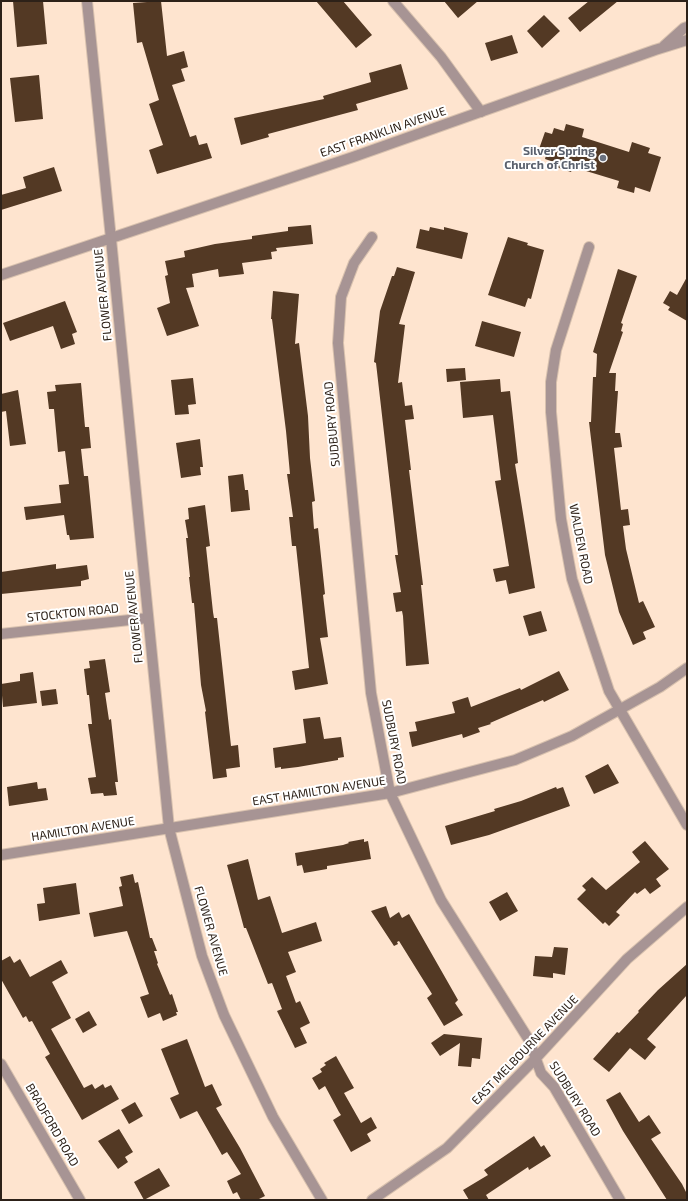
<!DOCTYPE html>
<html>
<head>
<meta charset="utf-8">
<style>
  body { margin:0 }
  #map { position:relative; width:688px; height:1201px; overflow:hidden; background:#fee4cf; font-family:"Exo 2",sans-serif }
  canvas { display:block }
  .frame { position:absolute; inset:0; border:2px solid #2d2118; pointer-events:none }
</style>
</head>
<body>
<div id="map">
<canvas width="688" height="1201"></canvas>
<div class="frame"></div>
</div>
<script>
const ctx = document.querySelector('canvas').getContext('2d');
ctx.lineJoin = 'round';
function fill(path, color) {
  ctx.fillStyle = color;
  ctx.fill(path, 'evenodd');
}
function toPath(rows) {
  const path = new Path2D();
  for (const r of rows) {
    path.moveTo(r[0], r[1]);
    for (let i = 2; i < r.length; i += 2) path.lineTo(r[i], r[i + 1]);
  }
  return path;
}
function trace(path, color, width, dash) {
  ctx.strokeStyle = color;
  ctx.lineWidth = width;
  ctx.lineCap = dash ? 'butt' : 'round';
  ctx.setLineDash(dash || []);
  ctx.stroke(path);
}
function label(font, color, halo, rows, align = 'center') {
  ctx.font = font + ' "Exo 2",sans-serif';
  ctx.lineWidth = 4;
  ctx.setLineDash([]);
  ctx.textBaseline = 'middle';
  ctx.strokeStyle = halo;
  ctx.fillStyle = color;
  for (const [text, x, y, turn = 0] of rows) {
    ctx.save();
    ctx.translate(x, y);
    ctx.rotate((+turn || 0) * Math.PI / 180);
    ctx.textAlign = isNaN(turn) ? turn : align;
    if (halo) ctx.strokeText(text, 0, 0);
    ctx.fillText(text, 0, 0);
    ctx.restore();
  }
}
fill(toPath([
  [13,1,43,1,47,44,17,47],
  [161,1,167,56,184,51,188,67,181,69,185,81,172,85,190,137,196,135,199,145,207,143,212,158,157,174,149,150,163,145,149,104,159,100,142,42,137,43,133,3],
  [316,1,343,1,372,35,356,48],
  [444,1,478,1,458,18],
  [589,1,618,1,580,32,568,18],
  [544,15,560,31,542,48,527,31],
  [512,35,518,53,491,61,485,43],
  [401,64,408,89,356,104,358,110,268,134,269,137,241,145,234,118,324,99,323,96,371,82,369,73],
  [39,75,43,119,15,122,10,78],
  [566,124,584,129,582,137,629,152,632,142,650,148,648,153,661,157,650,192,635,187,634,193,617,188,619,181,573,167,571,172,553,166,554,162,545,159,547,152,539,149,545,132,552,134,554,128,564,131],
  [54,167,62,191,1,210,1,195,26,188,23,177],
  [311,225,313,244,276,248,277,251,271,252,272,259,242,263,244,274,219,277,218,269,192,274,194,287,186,288,199,326,167,336,157,308,170,303,165,276,168,275,165,261,185,257,184,251,215,244,252,239,252,236,288,231,288,227],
  [430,227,444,230,444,227,468,233,462,259,416,248,420,229,429,231],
  [508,237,528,243,527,245,544,250,531,299,528,298,525,307,488,295],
  [397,267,415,272,399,324,405,325,398,383,402,382,405,406,412,405,414,419,405,420,411,470,409,470,423,585,421,585,429,664,406,666,403,616,402,611,396,612,393,593,401,592,395,555,398,555,376,363,374,362,380,311,392,276,394,276],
  [618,269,637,276,621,323,623,324,621,331,623,332,609,373,616,373,615,391,618,391,615,433,620,433,622,447,614,448,621,510,628,509,630,525,623,526,626,549,639,603,643,601,655,627,643,632,646,639,633,645,619,612,605,555,589,422,591,422,593,377,596,377,597,354,593,352],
  [687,277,687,321,668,310,670,307,663,303,670,291,677,295],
  [273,291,299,294,295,344,299,343,308,416,310,458,315,501,312,502,314,529,318,528,325,594,323,595,328,637,320,638,328,684,295,690,292,671,309,668,296,546,292,546,289,517,293,517,287,474,290,474,286,431,272,319,271,319],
  [65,301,77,332,72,334,75,344,61,349,53,326,10,341,3,323],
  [482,321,521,332,514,357,475,346],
  [465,368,466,380,447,382,446,369],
  [193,378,196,404,188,405,189,414,175,415,171,380],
  [500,379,501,392,510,391,518,463,515,464,535,588,509,594,506,580,496,582,493,569,509,566,495,481,501,480,493,415,463,418,460,382],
  [81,383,85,427,89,427,91,448,81,449,84,476,88,476,94,538,70,540,69,535,67,535,64,515,26,520,24,507,61,503,59,485,69,484,65,451,58,452,54,409,49,409,47,392,56,391,55,385],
  [18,390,26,444,10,446,6,411,1,412,1,394],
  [200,439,203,467,200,467,201,475,181,478,176,443],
  [243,474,245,490,248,490,250,510,231,512,228,476],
  [205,505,210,546,206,547,213,612,214,618,217,618,231,746,238,745,240,767,226,769,227,777,213,779,205,712,206,711,201,685,194,603,192,603,189,577,190,577,186,538,188,538,185,520,189,519,188,508],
  [56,564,56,569,87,565,89,579,81,581,81,586,1,594,1,572],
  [541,611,547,631,529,636,523,616],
  [105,659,110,692,105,693,109,720,111,719,118,782,115,782,117,795,104,796,103,793,91,794,88,778,96,777,88,724,92,724,89,695,87,695,84,669,90,668,89,661],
  [559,671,569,690,544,702,543,700,490,723,491,724,478,728,480,732,463,738,462,734,412,747,409,732,417,731,415,722,455,713,452,702,468,697,471,707,520,688,521,690],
  [33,672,37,703,3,707,1,684,20,681,20,674],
  [56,689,58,704,42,706,40,691],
  [320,717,324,739,341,737,344,757,338,758,338,760,298,767,281,769,281,767,275,768,273,748,306,743,303,719],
  [608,764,619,783,594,794,585,776],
  [37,782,38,789,46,788,48,800,9,806,7,787],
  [556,787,557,789,563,787,570,806,489,835,451,845,445,826,495,811,494,809,521,801],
  [364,839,364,842,368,841,371,859,327,866,327,869,304,873,302,865,297,866,295,853,343,845,349,843,348,842],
  [645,841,669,869,656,879,661,886,650,894,645,888,637,894,635,892,616,912,620,915,609,926,605,922,603,924,577,899,586,890,582,886,592,877,606,890,640,862,632,852],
  [248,859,258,900,270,896,282,933,316,922,322,941,288,952,296,972,286,976,296,1003,300,1001,310,1023,300,1028,307,1043,295,1048,277,1011,282,1009,272,983,268,984,248,933,246,928,244,928,227,865],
  [133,874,135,883,138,882,150,938,152,938,157,951,154,951,158,963,157,964,170,995,172,994,178,1012,176,1012,177,1015,163,1021,160,1013,148,1018,140,997,149,994,127,931,94,937,89,913,123,906,119,887,122,886,120,877],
  [76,883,80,914,39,921,37,904,45,903,43,888],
  [507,892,518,911,500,921,489,902],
  [386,906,390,918,399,912,402,918,409,914,458,1000,455,1003,463,1015,444,1026,427,998,432,994,399,941,397,942,398,944,394,946,371,911],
  [554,947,568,948,565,975,553,973,553,978,533,976,535,956,552,957],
  [10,956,14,963,20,959,30,977,61,960,68,973,52,982,71,1018,51,1029,84,1088,92,1084,95,1089,103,1084,105,1088,111,1085,119,1099,82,1120,45,1057,50,1054,32,1021,29,1022,26,1016,23,1018,1,979,1,961],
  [687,964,687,995,647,1039,656,1047,645,1060,630,1048,609,1072,593,1059,617,1032,619,1033,639,1012,638,1011,658,990],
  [89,1011,97,1025,83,1033,75,1019],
  [444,1034,482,1038,480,1059,472,1058,471,1067,458,1066,460,1043,440,1056,431,1043],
  [187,1039,205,1087,212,1084,222,1105,216,1108,240,1148,265,1196,257,1200,241,1200,237,1192,233,1194,227,1181,241,1174,227,1152,222,1155,197,1111,180,1119,170,1098,179,1094,161,1049],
  [336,1056,354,1088,344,1093,361,1123,371,1117,377,1128,367,1134,371,1141,351,1152,333,1120,341,1115,339,1112,325,1086,319,1090,312,1078,322,1072,320,1069,326,1065,324,1063],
  [620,1092,639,1122,649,1115,661,1133,651,1139,682,1184,687,1194,687,1200,667,1200,623,1131,606,1100],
  [135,1102,143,1116,129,1124,121,1110],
  [119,1129,133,1152,125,1157,128,1162,118,1169,98,1141],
  [534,1136,541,1147,544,1145,551,1156,529,1170,528,1167,486,1195,489,1200,469,1200,463,1190,488,1175,484,1170],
  [159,1168,170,1186,144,1200,134,1182]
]), '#533924');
const minor = toPath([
  [87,1,111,239],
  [393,1,441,57,481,112],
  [372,237,354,263,341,297,338,343,371,693,390,793,441,900,529,1040,541,1073,554,1087,620,1200],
  [589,247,556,350,551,382,551,412,561,519,572,579,609,691,687,825],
  [1,634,148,618],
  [1,855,390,793,515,760,572,736,660,687,687,668],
  [1,1064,80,1200],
  [372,1200,447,1148,536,1058,627,959,687,907]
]);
const tertiary = toPath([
  [664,46,684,28,687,27],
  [111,239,169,828,202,956,224,1015,273,1117,322,1200],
  [1,275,353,157,655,50,687,40]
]);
trace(minor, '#d8c1ae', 12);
trace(tertiary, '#d8c1ae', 12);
trace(minor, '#a79494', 10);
trace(tertiary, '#a79494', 10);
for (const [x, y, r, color] of [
  [603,158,4,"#6b7280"]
]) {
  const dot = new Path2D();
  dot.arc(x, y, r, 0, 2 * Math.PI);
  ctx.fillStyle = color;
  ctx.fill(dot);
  trace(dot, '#fff', 1.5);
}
label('12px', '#2d2118', '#fff', [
  ["EAST FRANKLIN AVENUE",383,132,-19],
  ["FLOWER AVENUE",103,295,-96],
  ["SUDBURY ROAD",332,424,-95],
  ["WALDEN ROAD",581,544,79],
  ["STOCKTON ROAD",73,613,-6],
  ["FLOWER AVENUE",134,617,-96],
  ["SUDBURY ROAD",394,742,79],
  ["EAST HAMILTON AVENUE",319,791,-9],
  ["HAMILTON AVENUE",83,829,-9],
  ["FLOWER AVENUE",211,931,74],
  ["EAST MELBOURNE AVENUE",525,1050,-46],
  ["SUDBURY ROAD",575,1099,58],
  ["BRADFORD ROAD",52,1125,60]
]);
label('bold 12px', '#5b616d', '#fff', [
  ["Silver Spring",595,151],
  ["Church of Christ",595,165]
], 'right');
</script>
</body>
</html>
